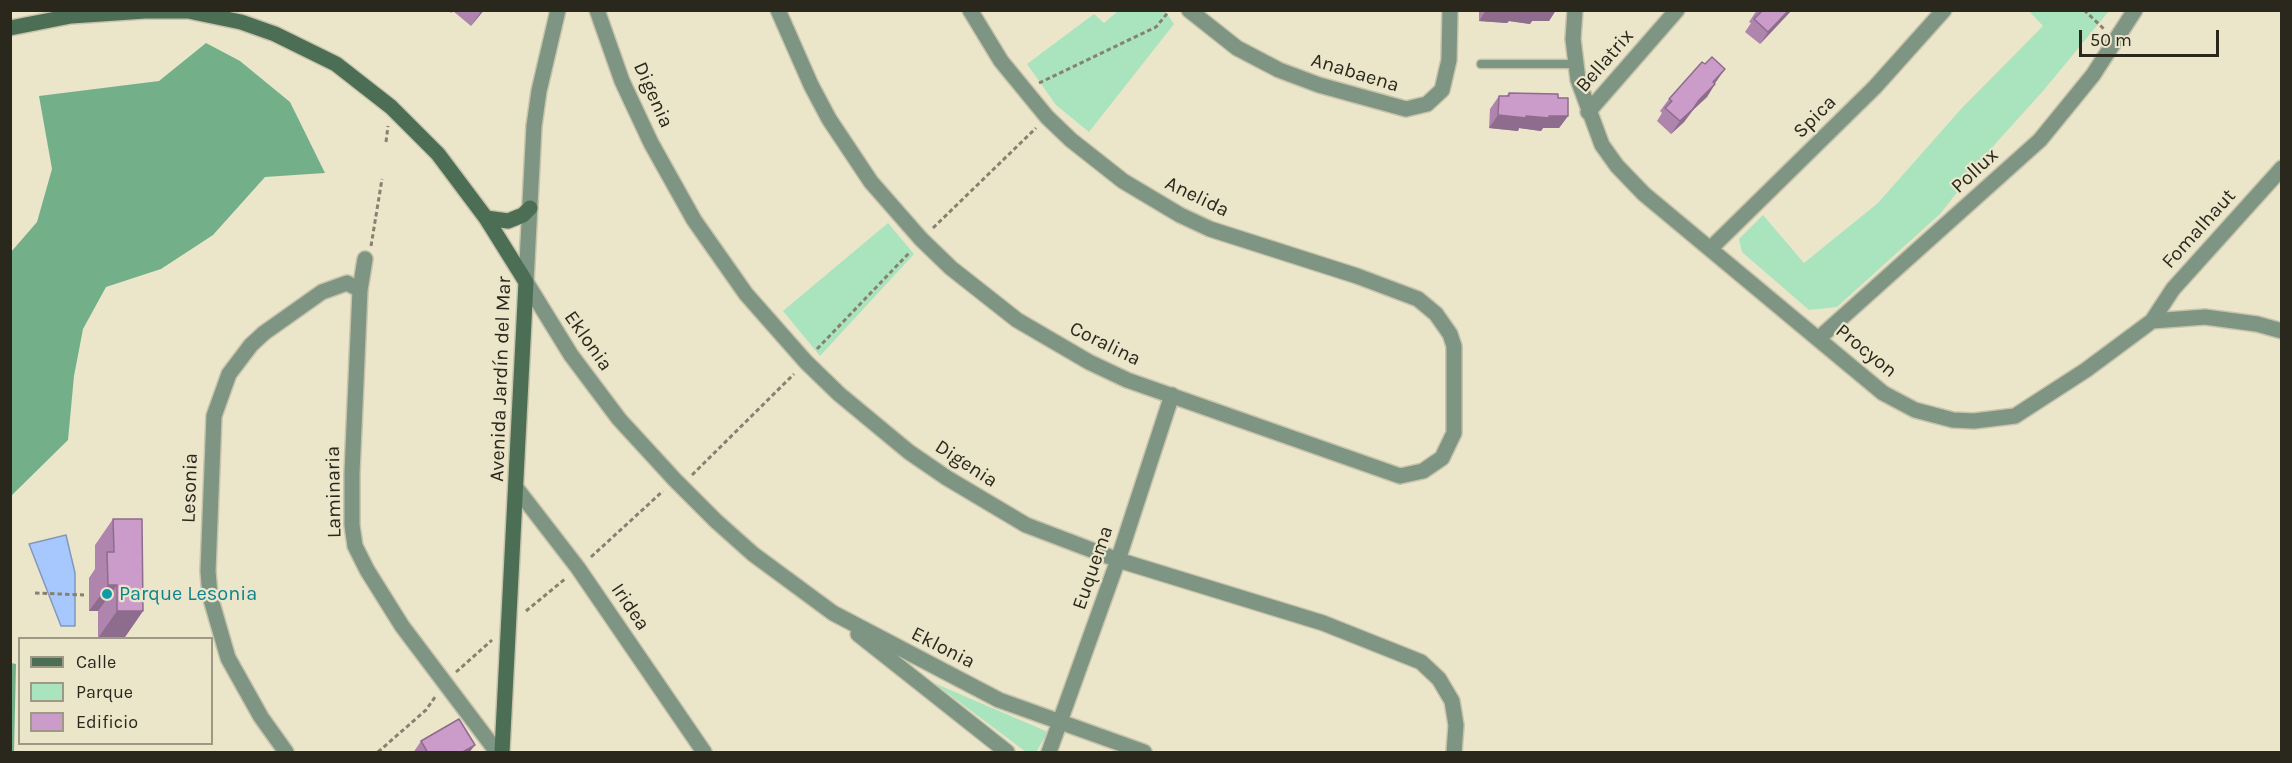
<!DOCTYPE html>
<html>
<head>
<meta charset="utf-8">
<style>
  body { margin:0 }
  #map { position:relative; width:2292px; height:763px; overflow:hidden; background:#ebe5ca; font-family:Karla,sans-serif }
  canvas { display:block }
  .frame { position:absolute; inset:0; border:12px solid #2a281d; pointer-events:none }
  .legend { position:absolute; left:18px; top:637px; width:195px; height:108px; box-sizing:border-box; background:#ebe5ca; border:2px solid #9e9985; margin:0; padding:8px 10px; list-style:none; font-size:18px; color:#2a281d }
  .legend li { display:flex; align-items:center; gap:12px; height:30px }
  .legend b { width:30px; border:2px solid #9e9985 }
  .scale { position:absolute; left:2079px; top:30px; width:140px; height:27px; box-sizing:border-box; border:3px solid #2a281d; border-top:0; padding-left:8px; font-size:18px; line-height:21px; white-space:nowrap; color:#2a281d; -webkit-text-stroke:4px #ebe5ca; paint-order:stroke }
</style>
</head>
<body>
<div id="map">
<canvas width="2292" height="763"></canvas>
<div class="frame"></div>
<ul class="legend">
<li><b style="height:8px;background:#4b6e54"></b>Calle</li>
<li><b style="height:16px;background:#a9e4be"></b>Parque</li>
<li><b style="height:16px;background:#cb9bc9"></b>Edificio</li>
</ul>
<div class="scale">50 m</div>
</div>
<script>
const ctx = document.querySelector('canvas').getContext('2d');
ctx.lineJoin = 'round';
function fill(path, color) {
  ctx.fillStyle = color;
  ctx.fill(path, 'evenodd');
}
function toPath(rows) {
  const path = new Path2D();
  for (const r of rows) {
    path.moveTo(r[0], r[1]);
    for (let i = 2; i < r.length; i += 2) path.lineTo(r[i], r[i + 1]);
  }
  return path;
}
function trace(path, color, width, dash) {
  ctx.strokeStyle = color;
  ctx.lineWidth = width;
  ctx.lineCap = dash ? 'butt' : 'round';
  ctx.setLineDash(dash || []);
  ctx.stroke(path);
}
function label(font, color, halo, rows, align = 'center') {
  ctx.font = font + ' Karla,sans-serif';
  ctx.lineWidth = 4.5;
  ctx.setLineDash([]);
  ctx.textBaseline = 'middle';
  ctx.strokeStyle = halo;
  ctx.fillStyle = color;
  for (const [text, x, y, turn = 0] of rows) {
    ctx.save();
    ctx.translate(x, y);
    ctx.rotate((+turn || 0) * Math.PI / 180);
    ctx.textAlign = isNaN(turn) ? turn : align;
    if (halo) ctx.strokeText(text, 0, 0);
    ctx.fillText(text, 0, 0);
    ctx.restore();
  }
}
fill(toPath([
  [1118,11,1165,11,1174,24,1089,132,1056,105,1027,64,1094,14,1104,23],
  [2029,11,2109,11,2043,91,1996,143,1940,214,1837,307,1809,310,1742,252,1739,239,1763,215,1804,263,1878,203,1961,109,2043,26],
  [888,223,914,254,820,356,783,311],
  [934,683,1048,732,1036,752,1026,752]
]), '#a9e4be');
fill(toPath([
  [206,43,240,61,290,102,325,173,265,177,213,235,161,269,106,287,83,329,74,376,68,440,11,496,11,252,37,222,52,169,39,96,159,81],
  [11,663,16,664,14,752,10,752]
]), '#73b08a');
const water = toPath([
  [66,535,75,573,75,626,61,626,29,544,66,535]
]);
fill(water, '#a7c8ff');
trace(water, '#8298bb', 1.5);
const lane = toPath([
  [1481,64,1575,64]
]);
const street = toPath([
  [558,10,539,91,534,126,526,282,571,355,619,419,675,480,716,521,753,554,833,613,999,700,1144,752],
  [597,10,622,81,651,143,694,220,746,294,806,362,839,394,909,452,947,478,1026,525,1118,560,1323,623,1421,662,1439,679,1452,701,1456,725,1454,752],
  [778,10,811,85,829,119,871,182,921,239,951,268,1017,320,1089,362,1127,380,1400,476,1423,471,1442,458,1454,433,1454,346,1450,334,1436,314,1418,299,1357,276,1210,229,1180,215,1123,181,1071,140,1047,117,1001,61,970,10],
  [1189,10,1237,48,1279,70,1319,85,1406,109,1427,104,1442,90,1449,60,1450,10],
  [1575,10,1573,39,1578,80,1602,145,1617,166,1644,194,1818,339,1883,393,1915,410,1953,420,1974,421,2015,416,2086,370,2152,321,2205,317,2257,324,2282,331],
  [1588,112,1677,10],
  [1710,249,1875,87,1944,10],
  [365,259,360,290,352,473,352,525,355,546,367,570,402,626,497,752],
  [2152,321,2173,289,2282,168],
  [1818,339,2040,140,2093,75,2135,10],
  [517,489,578,568,704,752],
  [858,634,1007,752],
  [286,752,261,717,228,658,210,596,208,571,214,416,229,374,251,345,264,333,322,292,347,283,360,290],
  [1049,752,1118,560,1172,395]
]);
const secondary = toPath([
  [10,28,71,16,145,11,188,11,241,22,275,34,336,64,391,107,438,154,486,218,526,282,502,752],
  [486,218,508,221,523,215,530,208]
]);
trace(lane, '#c8c3ab', 11);
trace(street, '#c8c3ab', 18);
trace(secondary, '#c8c3ab', 18);
trace(toPath([
  [2084,10,2104,29],
  [1039,83,1156,27,1170,10],
  [386,142,388,126],
  [933,228,1036,128],
  [371,246,382,179],
  [817,349,910,252],
  [692,475,794,374],
  [591,557,663,491],
  [35,593,84,595],
  [526,611,565,579],
  [456,672,492,640],
  [378,752,426,710,435,697]
]), '#86826f', 3, [4.5, 3]);
trace(lane, '#7d9582', 8);
trace(street, '#7d9582', 15);
trace(secondary, '#4b6e54', 15);
fill(toPath([
  [448,10,484,10,471,26,453,11,451,13],
  [1479,10,1556,10,1549,21,1532,21,1530,24,1509,21,1507,23,1479,21],
  [1757,10,1792,10,1760,44,1745,32,1751,23,1749,22],
  [1715,84,1707,97,1693,110,1684,122,1671,134,1657,121,1662,113,1660,111,1669,99],
  [1509,93,1558,98,1568,116,1559,128,1543,128,1541,131,1519,128,1518,131,1489,128,1490,109,1499,96,1506,96],
  [113,519,143,611,125,637,98,638,98,611,89,611,89,578,95,569,95,545],
  [421,741,469,753,413,753]
]), '#af85ad');
fill(toPath([
  [482,10,484,10,471,26],
  [1486,10,1556,10,1549,21,1532,21,1530,24,1509,21,1507,23,1479,21],
  [1789,10,1792,10,1760,44,1768,32],
  [1725,69,1716,82,1705,94,1715,84,1707,97,1693,110,1684,122,1671,134,1680,121],
  [1498,115,1549,116,1568,116,1559,128,1543,128,1541,131,1519,128,1518,131,1489,128],
  [108,585,117,585,98,611,89,611],
  [117,611,143,611,125,637,98,638],
  [475,745,469,753,461,753]
]), '#8e6c8d');
const building = toPath([
  [1759,10,1789,10,1768,32,1754,19,1761,12,1759,10],
  [1712,57,1725,69,1713,82,1715,84,1699,100,1693,109,1680,121,1665,108,1672,101,1669,99,1702,62,1705,64,1712,57],
  [1509,93,1558,94,1558,98,1568,98,1568,116,1549,116,1549,118,1526,116,1526,118,1498,115,1499,96,1509,96,1509,93],
  [113,519,142,519,143,611,117,611,117,585,108,585,107,552,114,552,113,519],
  [459,719,475,745,461,753,428,753,421,741,459,719]
]);
fill(building, '#cb9bc9');
trace(building, '#8e6c8d', 1.5);
for (const [x, y, r, color] of [
  [107,594,6,"#0f9aa8"]
]) {
  const dot = new Path2D();
  dot.arc(x, y, r, 0, 2 * Math.PI);
  ctx.fillStyle = color;
  ctx.fill(dot);
  trace(dot, '#ebe5ca', 2);
}
label('20px', '#2a281d', '#ebe5ca', [
  ["Bellatrix",1605,61,-49],
  ["Anabaena",1355,73,17],
  ["Digenia",653,95,66],
  ["Spica",1815,117,-45],
  ["Pollux",1975,171,-43],
  ["Anelida",1197,197,26],
  ["Fomalhaut",2199,229,-48],
  ["Eklonia",588,341,55],
  ["Coralina",1105,344,26],
  ["Procyon",1866,351,39],
  ["Avenida Jardín del Mar",501,379,-88],
  ["Digenia",966,464,33],
  ["Lesonia",190,488,-88],
  ["Laminaria",334,492,-91],
  ["Euquema",1093,568,-71],
  ["Iridea",630,607,56],
  ["Eklonia",943,648,27]
]);
label('20px', '#0d838f', '#ebe5ca', [
  ["Parque Lesonia",119,594]
], 'left');
</script>
</body>
</html>
